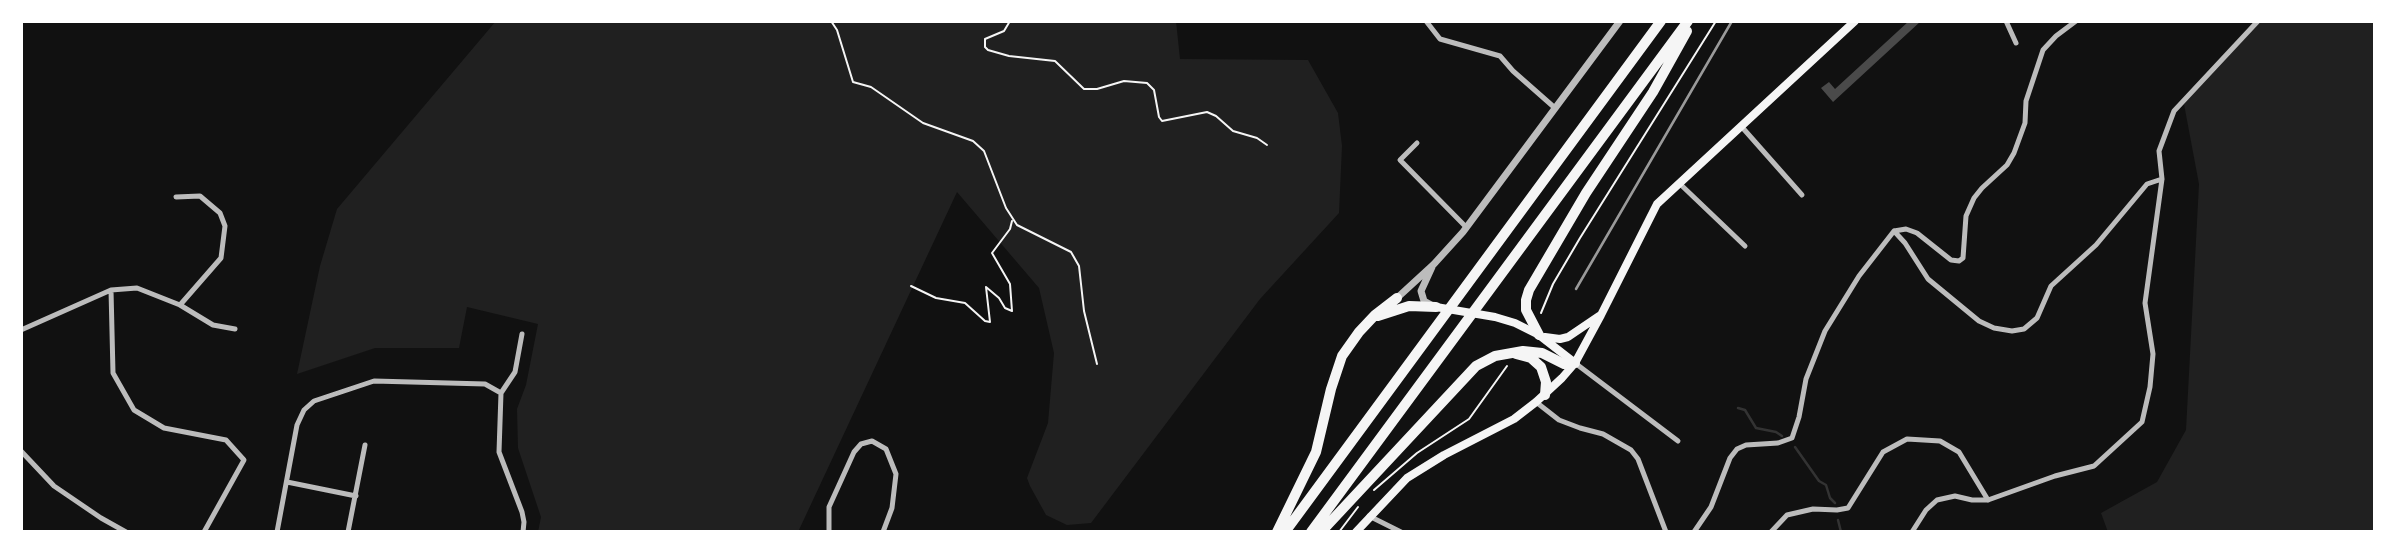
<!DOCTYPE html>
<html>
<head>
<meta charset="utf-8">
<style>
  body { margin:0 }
  #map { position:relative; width:2396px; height:553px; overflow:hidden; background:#111; font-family:"Roboto Condensed",sans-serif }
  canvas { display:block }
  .frame { position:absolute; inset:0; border:23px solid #fff; pointer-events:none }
</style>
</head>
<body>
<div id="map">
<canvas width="2396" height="553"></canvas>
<div class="frame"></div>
</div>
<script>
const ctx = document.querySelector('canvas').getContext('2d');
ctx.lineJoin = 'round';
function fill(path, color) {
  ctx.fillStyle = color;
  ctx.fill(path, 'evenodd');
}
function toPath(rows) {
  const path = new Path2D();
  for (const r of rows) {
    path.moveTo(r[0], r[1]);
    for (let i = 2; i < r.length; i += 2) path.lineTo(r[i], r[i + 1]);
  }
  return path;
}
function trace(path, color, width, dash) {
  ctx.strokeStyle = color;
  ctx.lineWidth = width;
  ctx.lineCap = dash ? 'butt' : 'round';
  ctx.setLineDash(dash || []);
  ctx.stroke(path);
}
fill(toPath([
  [496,21,1176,21,1180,59,1308,60,1338,113,1342,146,1339,213,1260,299,1091,523,1067,525,1046,515,1030,486,1027,478,1048,423,1054,353,1039,288,957,192,798,532,538,532,541,517,518,448,517,409,526,385,538,324,467,307,459,348,375,348,297,374,320,266,337,209],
  [2261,21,2375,21,2375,532,2108,532,2101,513,2157,482,2186,430,2199,184,2184,104]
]), '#202020');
trace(toPath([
  [1738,408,1745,410,1756,428,1776,432,1782,436],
  [1795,447,1819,481,1826,485,1830,498,1835,503],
  [1838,520,1841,532]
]), '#333', 2.5);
fill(toPath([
  [1909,21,1921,21,1833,102,1821,88,1829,82,1835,89]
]), '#4a4a4a');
trace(toPath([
  [831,21,837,30,853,82,871,87,923,123,973,141,984,151,1006,208,1017,225,1071,252,1079,266,1084,311,1097,364],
  [1010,21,1004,31,985,39,985,47,988,50,1009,56,1055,61,1084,89,1097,89,1124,81,1147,83,1154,90,1159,117,1162,121,1207,112,1216,116,1233,131,1257,138,1267,145],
  [911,286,936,298,965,303,985,321,990,322,986,287,999,298,1005,308,1012,311,1010,284,992,253,1010,229,1012,221],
  [1541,313,1553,284,1580,238,1716,21],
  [1374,490,1417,453,1469,419,1507,366],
  [1339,532,1358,507]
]), '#f5f5f5', 2);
trace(toPath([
  [1426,21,1440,39,1500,56,1513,71,1555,108],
  [2006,21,2016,43],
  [1741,126,1802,195],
  [1417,143,1400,160,1466,227],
  [1679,183,1745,246],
  [176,197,200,196,220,213,225,226,221,258,180,305],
  [1894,231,1905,243,1928,279,1979,321,1994,328,2012,331,2024,329,2037,318,2051,286,2096,245,2147,184,2162,179],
  [111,290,113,373,134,410,164,428,226,440,244,460,204,532],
  [21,330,111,290,137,288,180,305,213,325,235,329],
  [1575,363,1678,441],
  [501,393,515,372,522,334],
  [1536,402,1559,420,1580,428,1603,434,1631,450,1638,459,1666,532],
  [21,451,54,486,101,518,126,532],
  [287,482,356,496],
  [1369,516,1401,532],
  [277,532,297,425,304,410,314,401,374,381,485,384,501,393,499,452,522,512,524,522,523,532],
  [348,532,365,445],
  [829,532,829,507,854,452,861,444,872,441,886,449,896,474,892,508,883,532],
  [1694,532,1711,507,1730,458,1737,449,1746,445,1778,443,1792,438,1799,417,1806,379,1825,331,1859,276,1894,231,1906,229,1917,233,1951,260,1959,261,1963,258,1966,216,1974,198,1982,188,2007,165,2014,153,2025,123,2026,101,2043,50,2056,36,2076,21],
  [1771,532,1787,515,1813,509,1837,510,1848,508,1883,452,1907,439,1940,441,1959,452,1988,500],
  [1912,532,1926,510,1937,500,1955,496,1972,500,1988,500,2055,476,2094,466,2142,422,2150,387,2153,354,2145,303,2162,179,2159,151,2174,111,2258,21]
]), '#bcbcbc', 5);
trace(toPath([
  [1432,267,1421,291,1424,301,1433,306],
  [1397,298,1434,264,1463,232,1620,21]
]), '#bcbcbc', 7);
trace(toPath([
  [1436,307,1495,317,1515,323,1539,335,1575,363],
  [1545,337,1560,339,1568,337,1599,316],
  [1356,532,1407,478,1444,455,1514,419,1536,402,1562,378,1575,363,1601,315,1657,204,1855,21]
]), '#f5f5f5', 8);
trace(toPath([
  [1378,316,1409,306,1436,307],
  [1539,335,1526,310,1526,300,1529,290,1586,193,1653,92,1687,31],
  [1516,354,1531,358,1541,367,1546,382,1545,395],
  [1277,532,1316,452,1331,389,1342,356,1359,332,1375,315,1397,298],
  [1285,532,1661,21],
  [1311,532,1688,21],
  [1321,532,1476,366,1495,356,1523,351,1542,353,1564,364,1575,363]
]), '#f5f5f5', 10);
trace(toPath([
  [1576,289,1732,21]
]), '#9a9a9a', 2.5);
</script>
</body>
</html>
